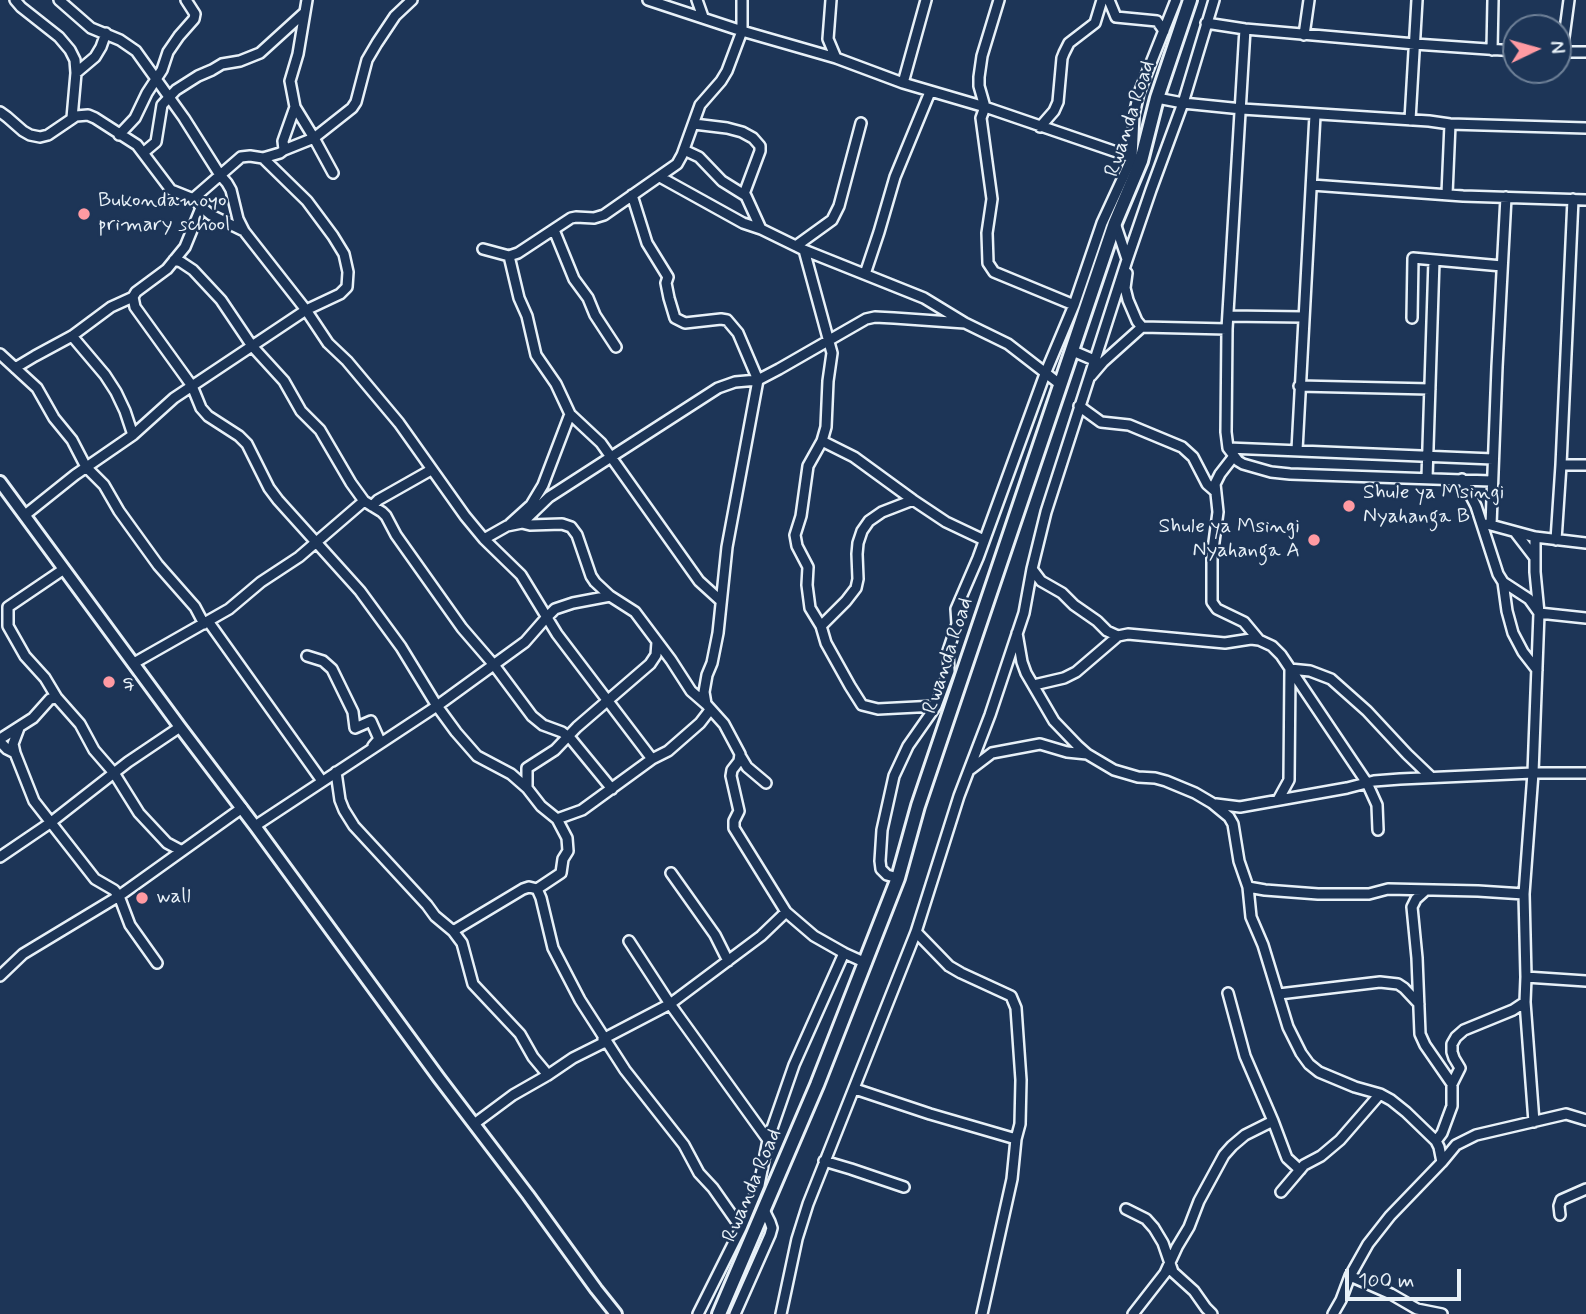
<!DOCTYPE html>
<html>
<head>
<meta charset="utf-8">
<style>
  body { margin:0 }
  #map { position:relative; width:1586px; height:1314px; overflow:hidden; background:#1d3557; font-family:Mynerve,sans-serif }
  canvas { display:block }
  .north { position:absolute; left:1502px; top:14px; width:70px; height:70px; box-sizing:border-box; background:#1d3557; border:2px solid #6e8097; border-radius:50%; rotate:85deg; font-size:19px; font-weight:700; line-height:28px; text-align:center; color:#e8f1f8 }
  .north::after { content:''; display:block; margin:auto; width:24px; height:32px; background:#ff9aa2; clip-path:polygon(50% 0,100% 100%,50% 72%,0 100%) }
  .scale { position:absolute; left:1345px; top:1269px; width:116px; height:32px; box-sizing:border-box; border:4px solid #e8f1f8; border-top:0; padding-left:9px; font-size:21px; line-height:24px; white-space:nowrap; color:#e8f1f8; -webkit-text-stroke:5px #1d3557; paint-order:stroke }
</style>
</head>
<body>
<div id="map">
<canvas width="1586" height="1314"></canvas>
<div class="north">N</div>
<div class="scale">100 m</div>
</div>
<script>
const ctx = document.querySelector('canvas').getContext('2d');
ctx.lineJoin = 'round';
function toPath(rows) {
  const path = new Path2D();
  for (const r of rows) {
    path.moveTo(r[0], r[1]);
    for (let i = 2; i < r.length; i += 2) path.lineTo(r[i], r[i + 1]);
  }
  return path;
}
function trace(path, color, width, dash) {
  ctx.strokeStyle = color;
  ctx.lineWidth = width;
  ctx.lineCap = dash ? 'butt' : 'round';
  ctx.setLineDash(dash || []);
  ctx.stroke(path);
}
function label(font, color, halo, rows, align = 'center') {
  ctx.font = font + ' Mynerve,sans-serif';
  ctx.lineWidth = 5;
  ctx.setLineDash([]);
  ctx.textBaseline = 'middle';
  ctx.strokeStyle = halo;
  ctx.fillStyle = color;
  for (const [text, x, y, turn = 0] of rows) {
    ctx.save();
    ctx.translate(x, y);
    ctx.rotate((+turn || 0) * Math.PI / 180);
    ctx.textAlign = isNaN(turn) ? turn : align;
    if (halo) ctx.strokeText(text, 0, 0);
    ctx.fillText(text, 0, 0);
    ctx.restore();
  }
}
const minor = toPath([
  [15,0,21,7,59,37,70,50,75,60,76,73,72,118],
  [59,0,91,28,120,40,136,51,184,118,220,175,227,183,231,190,238,219,244,231,306,310,328,343,347,361,399,423,465,516,484,539,521,575,557,634,652,759],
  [648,0,742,31,836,58,903,83,985,107,1137,159],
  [697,0,703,17],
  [831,0,828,39,836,58],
  [999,0,982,56,979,77,979,86,985,107,981,118,992,199,987,233,988,263,994,272,1074,305],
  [1109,0,1116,17,1157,21,1164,31],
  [1206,23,1245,29,1415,44,1516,51],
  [1245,29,1227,329,1226,432,1228,448,1238,461,1243,464,1271,472,1290,474,1491,481],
  [1304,35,1309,0],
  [1492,50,1493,0],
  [1558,52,1586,52],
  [1562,52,1569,0],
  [76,73,95,57,101,47,106,33],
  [903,83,926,0],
  [1157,98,1183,103,1242,109,1429,121,1450,124,1586,128],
  [295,107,314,138,333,173],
  [0,112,7,117,23,131,30,135,40,137,48,135,76,116,88,115,95,118,137,145,171,190,191,198,195,197,241,157,250,156,263,158,280,153,284,150,283,141,295,107,290,81,298,54,307,0],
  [1410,120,1417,0],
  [694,124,727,128,742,132,753,138,760,146,760,151,744,194],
  [1040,127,1054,111,1058,102,1062,58,1064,53,1069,43,1095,23,1102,0],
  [119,135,135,118,147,93,162,70,168,52,179,36,194,19,195,14,186,0],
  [284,150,314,138,352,108,356,102,367,60,377,43,395,16,412,0],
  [684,150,699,157,722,181,746,196,761,229],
  [143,153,156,142,162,105,176,90,198,76,212,70,222,64,240,61,260,53,304,13],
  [660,177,743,223,761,229,804,250,924,298,965,323,1008,344,1061,385],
  [1312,185,1463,196,1586,200],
  [1447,194,1450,124],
  [632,195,647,243,668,277,666,283,669,298,675,318,685,323,721,319,727,320,738,333,758,380,727,547,718,633,712,663,707,675,704,692,706,704,724,724,740,754,739,761,732,770,731,776,739,811,734,821,734,828,786,912,814,936,844,953,866,963],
  [199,205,211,215,244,231],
  [201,208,185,247,167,269,136,292,133,297,135,307,192,386,201,408,208,416,239,436,247,444,269,488,278,500,360,591,401,647,437,706,456,732,477,756,511,774,527,788],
  [1115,223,1127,259],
  [554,230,574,279,588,298,595,315,616,347],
  [796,246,832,220,839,206,861,123],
  [483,249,509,256,518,253,571,218,576,217,594,218,604,215,677,164,682,155,700,105,721,81,727,71,742,31,742,0],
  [804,250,832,353,828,381,826,427,822,441,808,466,801,516,795,535,797,546,808,567,807,585,810,608,821,626,826,643,850,686,862,705,878,709,936,706],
  [509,256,519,298,527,316,536,355,556,384,570,414,601,443,699,581,721,601],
  [174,260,181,262,193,270,221,300,252,346,284,381,301,411,320,430,351,483,364,501,382,512,386,516,396,535,462,628,494,665,532,716,543,725,562,732,571,739,612,789],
  [1127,273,1125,288,1128,300,1137,321,1142,327],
  [865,274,879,232,895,177,930,92],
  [1228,316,1303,317],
  [1412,318,1413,258,1502,266],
  [72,336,105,375,116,392,125,411,133,435],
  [1073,351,1094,360],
  [0,354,37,388,54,418,72,440,86,467,104,485,119,511,158,565,195,607,204,624],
  [15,368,35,356,72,336,111,307,133,297],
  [1091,376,1103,362,1142,327,1227,329],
  [1299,386,1430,389],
  [1079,406,1101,422,1129,425,1182,447,1193,457,1207,484,1215,491],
  [822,441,854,457,913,500,946,522,984,540],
  [1228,448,1493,459],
  [1297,450,1315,115],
  [1234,456,1220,474,1215,484,1218,512,1212,557,1212,602,1217,609,1244,622,1259,640],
  [1561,465,1586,465],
  [1427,478,1434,260],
  [1462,479,1476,506,1498,574,1503,582,1529,599,1539,613,1586,618],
  [372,506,378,500,431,470],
  [25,515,75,475,133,435,174,398,306,310,340,294,347,287,348,272,344,254,333,236,307,201,263,158],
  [522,523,530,525,562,524,571,527,577,535,591,576,595,582,610,596,635,612,671,660,691,691,706,704],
  [510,524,531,505,543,485,570,414],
  [1487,524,1535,537,1586,543],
  [1491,525,1497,367,1506,197],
  [1515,532,1535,558],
  [484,539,507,526,522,523,549,497,718,388,735,382,758,380,779,369,866,319,875,317,894,318,965,323],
  [1556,540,1561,465,1573,199],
  [64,569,8,607,8,626,25,656,45,678,57,698,80,724,94,750,114,773,139,813,167,843,182,851],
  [1032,569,1041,581,1062,593,1074,605,1097,621,1107,631,1118,636],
  [1503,582,1507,611,1513,633,1523,652,1537,670],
  [208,621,322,781],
  [821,626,846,601,856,588,858,579,857,554,858,543,862,531,869,521,882,512,913,500],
  [1017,633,1022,662,1026,673,1054,721,1078,746,1087,754,1114,770,1138,777,1155,778,1166,781,1195,793,1212,803,1229,817,1233,824,1239,861,1248,887,1251,917,1263,945,1288,1027,1301,1053,1309,1064,1319,1072,1355,1087,1380,1094,1391,1100,1406,1112,1436,1141,1439,1147,1442,1162],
  [307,656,323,661,332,669,353,712,355,728,371,721,379,739,373,746],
  [134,663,229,609,261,582,299,557,364,501],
  [1034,685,1064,678,1076,672,1118,636,1128,634,1225,643,1251,639,1259,640,1272,646,1281,655,1367,783,1377,805,1378,830],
  [19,728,13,744,15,753,34,801,95,879,114,890,119,896,130,925,157,963],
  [0,739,33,718,50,699,57,698],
  [0,742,7,749,15,753],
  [741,757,747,767,766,783],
  [971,769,992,753,1040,744,1067,752,1087,754],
  [336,772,340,800,344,810,354,826,427,905,435,916,453,931],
  [1278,800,1289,780,1290,669,1310,671,1331,679,1367,711,1407,754,1431,777],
  [1216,804,1240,807,1347,788,1374,781,1400,779,1533,773,1586,773],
  [557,819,582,810,652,759,668,751,700,723,710,710],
  [255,826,437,706,525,642,546,618,555,609,573,603,610,596],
  [0,857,50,823,128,762,180,727],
  [671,873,715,935,728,961],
  [898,878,887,875,881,869,880,861,882,830,894,776,908,746,936,706,949,671,948,651,957,624,956,609,978,558,1045,374,1074,305,1102,223,1132,158,1134,115,1139,93,1176,0],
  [1248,887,1265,890,1318,894,1369,894,1388,889,1478,891,1524,894],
  [537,889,541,898,553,948,580,1000,625,1070,684,1145,699,1173,713,1188,741,1228],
  [1426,890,1416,899,1412,907,1417,958,1420,1034,1425,1045,1452,1084],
  [916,932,949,966,961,973,1011,996,1016,1008,1021,1080,1020,1124,1016,1139,1012,1179,982,1314],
  [629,941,670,1004,768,1140],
  [0,976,23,954,119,896,242,808],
  [1526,977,1586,981],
  [1228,993,1245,1056,1273,1121,1285,1153,1287,1158,1300,1170],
  [1279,994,1380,982,1398,984,1404,988,1419,1004],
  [603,1039,670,1004,761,936,786,912],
  [548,1075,533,1057,520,1034,473,984,462,943,453,931,523,889,529,887,537,889,561,873,563,859,568,851,567,838,557,819,541,806,527,788,527,768,555,750,577,727,650,664,656,655,657,642],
  [855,1089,930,1114,1016,1139],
  [1534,1122,1525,1002,1526,977,1524,894,1533,773,1539,613,1535,572,1535,537],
  [474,1124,513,1095,548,1075,573,1058,605,1042],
  [1436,1141,1442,1133,1452,1106,1452,1084,1460,1068,1454,1058,1452,1052,1452,1044,1456,1037,1464,1030,1513,1010,1525,1002],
  [824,1161,851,1169,904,1187],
  [1281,1192,1304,1165,1321,1156,1340,1140,1380,1094],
  [1126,1209,1146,1219,1154,1228,1163,1243,1173,1272,1194,1291,1206,1308,1212,1314],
  [1560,1215,1559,1206,1561,1200,1586,1189],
  [1350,1276,1391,1294,1417,1309,1442,1314],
  [698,1314,741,1228,759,1185,768,1140,794,1065,844,953],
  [735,1314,770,1235,772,1228,770,1222,764,1210],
  [781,1314,797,1239,808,1204,916,932,959,796,990,715,1024,613,1032,569,1046,512,1127,260,1151,190,1183,103,1214,0],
  [1133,1314,1165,1273,1177,1247,1189,1227,1199,1201,1224,1155,1232,1146,1245,1135,1273,1121],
  [1333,1314,1341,1300,1350,1276,1368,1244,1390,1216,1442,1162,1456,1145,1476,1135,1566,1114,1586,1120]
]);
const major = toPath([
  [0,482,180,727,255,826,439,1078,528,1195,596,1289,616,1314]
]);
const highway = toPath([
  [719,1314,817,1085,898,878,918,806,1115,223,1141,161,1157,98,1190,0]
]);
trace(minor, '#e8f1f8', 14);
trace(major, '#e8f1f8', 16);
trace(highway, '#e8f1f8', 18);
trace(minor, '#1d3557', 9);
trace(major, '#1d3557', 10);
trace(highway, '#1d3557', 12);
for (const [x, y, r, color] of [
  [84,214,7,"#ff9aa2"],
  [1349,506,7,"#ff9aa2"],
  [1314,540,7,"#ff9aa2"],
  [109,682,7,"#ff9aa2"],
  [142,898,7,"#ff9aa2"]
]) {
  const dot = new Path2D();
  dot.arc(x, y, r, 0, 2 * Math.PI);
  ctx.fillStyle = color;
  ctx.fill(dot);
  trace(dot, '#1d3557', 2.5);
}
label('21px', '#e8f1f8', '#1d3557', [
  ["Rwanda Road",1131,119,-72],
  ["Rwanda Road",949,656,-72],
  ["Rwanda Road",753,1186,-67]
]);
label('21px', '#e8f1f8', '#1d3557', [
  ["Bukondamoyo",98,202],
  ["primary school",98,226],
  ["Shule ya Msingi",1363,494],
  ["Nyahanga B",1363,518],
  ["Shule ya Msingi",1300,528,"right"],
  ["Nyahanga A",1300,552,"right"],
  ["q",123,682],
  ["wall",156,898]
], 'left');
</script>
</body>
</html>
